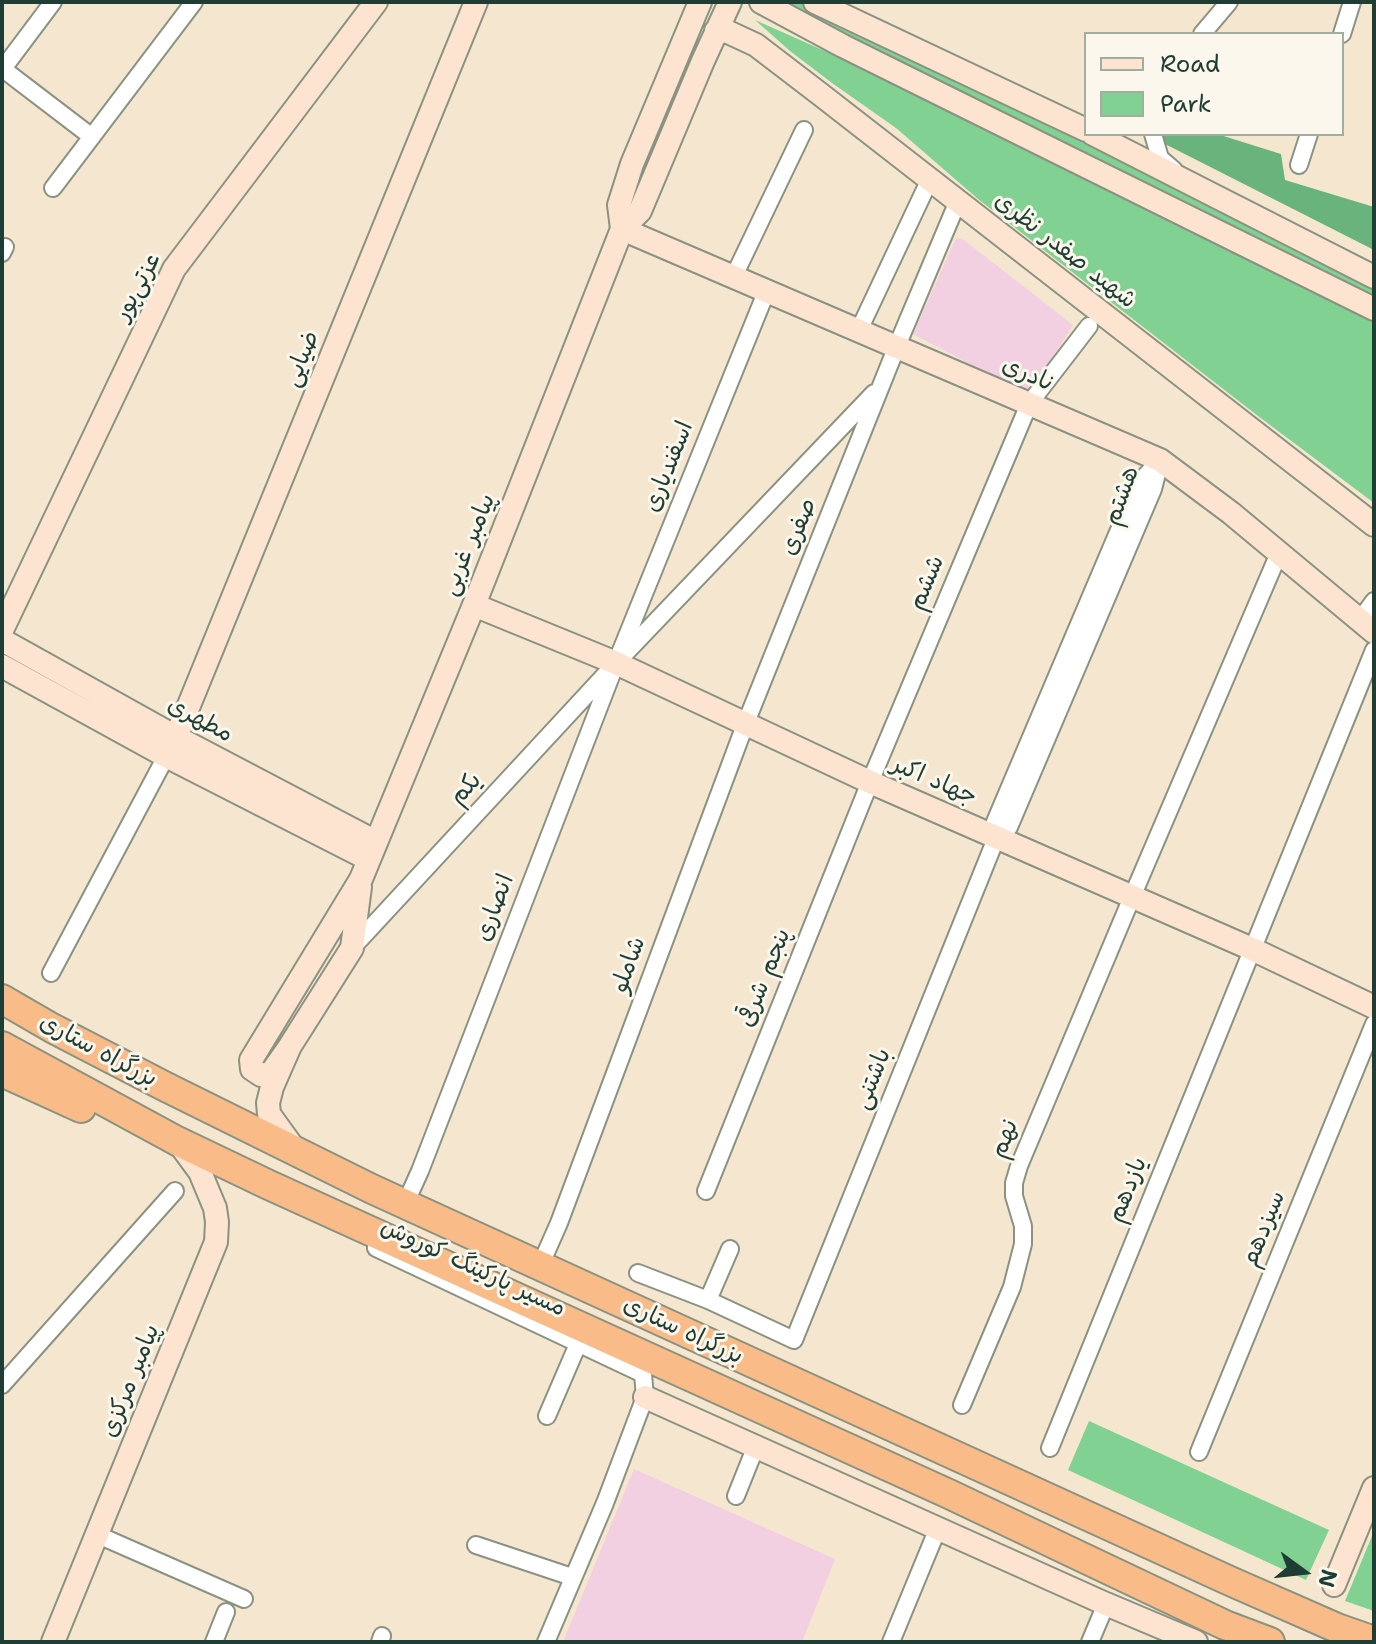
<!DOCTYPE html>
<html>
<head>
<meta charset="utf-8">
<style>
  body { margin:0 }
  #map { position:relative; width:1376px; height:1644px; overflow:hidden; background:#f5e7cf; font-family:"Shantell Sans",sans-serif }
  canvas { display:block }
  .frame { position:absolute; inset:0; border:4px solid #1f3d34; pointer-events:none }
  .legend { position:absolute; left:1084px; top:32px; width:260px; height:104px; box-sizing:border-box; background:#fbf7ec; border:2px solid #a3ada2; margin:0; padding:10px 14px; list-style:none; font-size:24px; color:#1f3d34 }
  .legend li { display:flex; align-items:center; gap:16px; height:40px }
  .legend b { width:40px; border:2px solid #a3ada2 }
  .north { position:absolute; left:1264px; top:1532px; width:80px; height:80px; -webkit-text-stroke:6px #fbf7ec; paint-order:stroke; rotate:105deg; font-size:22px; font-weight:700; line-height:32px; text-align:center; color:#1f3d34 }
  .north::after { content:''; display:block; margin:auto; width:28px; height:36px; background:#1f3d34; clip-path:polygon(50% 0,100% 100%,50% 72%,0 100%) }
</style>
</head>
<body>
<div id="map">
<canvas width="1376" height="1644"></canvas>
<div class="frame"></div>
<ul class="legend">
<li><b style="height:10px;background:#fde4d0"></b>Road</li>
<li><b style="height:22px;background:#81d292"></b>Park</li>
</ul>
<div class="north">N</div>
</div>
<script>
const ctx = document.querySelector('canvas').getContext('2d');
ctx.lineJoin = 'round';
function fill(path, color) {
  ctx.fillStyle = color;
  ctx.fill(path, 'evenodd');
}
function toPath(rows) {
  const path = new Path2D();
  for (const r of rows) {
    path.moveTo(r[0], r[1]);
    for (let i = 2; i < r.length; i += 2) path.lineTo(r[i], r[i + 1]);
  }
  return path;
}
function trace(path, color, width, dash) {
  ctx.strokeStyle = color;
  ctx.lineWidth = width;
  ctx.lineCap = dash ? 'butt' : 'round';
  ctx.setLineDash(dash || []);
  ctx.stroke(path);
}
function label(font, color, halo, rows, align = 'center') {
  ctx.font = font + ' "Shantell Sans","Playpen Sans Arabic",sans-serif';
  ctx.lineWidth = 6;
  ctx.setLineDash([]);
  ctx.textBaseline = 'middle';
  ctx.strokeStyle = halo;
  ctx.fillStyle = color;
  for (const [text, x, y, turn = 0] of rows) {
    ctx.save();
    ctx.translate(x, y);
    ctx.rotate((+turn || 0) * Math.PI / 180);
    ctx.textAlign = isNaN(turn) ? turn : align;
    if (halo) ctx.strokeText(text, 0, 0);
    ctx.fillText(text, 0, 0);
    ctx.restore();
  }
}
fill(toPath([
  [956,238,964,240,1073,325,1029,395,913,334],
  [634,1469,835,1559,802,1642,563,1642]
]), '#f2cfe1');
fill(toPath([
  [781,2,804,2,853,26,1374,287,1374,302,817,22],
  [755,20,949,106,1374,319,1374,503,1258,416,978,199,896,128,832,83,790,51],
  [1089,1421,1329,1530,1306,1580,1068,1470],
  [1374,1531,1374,1611,1345,1601]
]), '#81d292');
fill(toPath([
  [1161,134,1217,134,1281,154,1285,180,1374,207,1374,250,1165,144]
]), '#68b47c');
const street = toPath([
  [1202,34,1229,2],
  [1342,34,1352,2],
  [3,69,92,137],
  [2,70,53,2],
  [1153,134,1160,158,1174,170],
  [1299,165,1309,134],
  [53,188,194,2],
  [2,253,5,247],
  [734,276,804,130],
  [859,330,930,179],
  [1360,620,1374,601],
  [997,836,1009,827,1153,489,1160,462],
  [352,948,616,663,874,393],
  [51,973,170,749],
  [706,1191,870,782,1029,404,1089,326],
  [405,1204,420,1171,616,663,767,290],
  [376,1248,643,1374,645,1397,605,1503,546,1642],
  [540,1266,559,1223,745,725,897,346,958,201],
  [638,1273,708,1300,794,1340,997,836,995,822,1139,483,1160,460],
  [708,1300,730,1249],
  [2,1385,175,1191],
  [962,1405,1012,1287,1023,1244,1023,1226,1014,1196,1014,1183,1019,1166,1132,897,1279,553],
  [547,1416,578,1344],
  [1050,1448,1374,650],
  [1199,1452,1374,1024],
  [736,1496,756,1446],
  [98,1535,244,1599],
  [476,1545,572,1577],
  [214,1642,226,1612],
  [380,1642,382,1636],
  [891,1642,938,1528],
  [1090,1642,1106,1604]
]);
const secondary = toPath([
  [761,2,843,46,1374,309],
  [815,2,1086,130],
  [716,31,728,32,756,45,820,94,1374,525],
  [1093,134,1374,277],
  [622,229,1160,460,1231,513,1374,632],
  [622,229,619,205,632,164,700,2],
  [474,605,616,663,870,782,1252,949,1374,1007],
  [2,630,174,269,376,2],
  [2,640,176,737,376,842],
  [2,666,166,756,368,859],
  [176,737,476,2],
  [290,1046,271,1073,261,1075,252,1069,251,1060,361,879,474,605,622,229,640,211,703,61,730,2],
  [295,1150,269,1114,268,1103,272,1087,290,1046,352,948,360,887],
  [645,1397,1106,1604,1196,1642],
  [1334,1585,1374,1488],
  [53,1642,216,1242,217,1222,215,1208,200,1172,178,1142]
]);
const highway = toPath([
  [2,999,52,1028,164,1086,372,1189,1230,1581,1337,1628,1374,1641],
  [2,1046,177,1141,269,1185,949,1494,1225,1625,1270,1642],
  [2,1072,81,1108]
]);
trace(street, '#8a9282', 20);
trace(secondary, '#8a9282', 26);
trace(highway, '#8a9282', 32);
trace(street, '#fff', 16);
trace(secondary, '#fde4d0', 22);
trace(highway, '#f9bc89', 28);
label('24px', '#1f3d34', '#fbf7ec', [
  ["شهید صفدر نظری",1065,251,38],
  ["عزتی‌پور",138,287,-62],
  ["ضیایی",302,359,-68],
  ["نادری",1028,375,23],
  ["اسفندیاری",669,467,-68],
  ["هشتم",1122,496,-70],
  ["صفری",799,527,-68],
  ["پیامبر غربی",469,545,-68],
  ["ششم",927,583,-67],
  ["مطهری",200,720,28],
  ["جهاد اکبر",934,781,23],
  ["یکم",466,789,-47],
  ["انصاری",495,908,-69],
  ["شاملو",629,965,-70],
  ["پنجم شرقی",765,978,-68],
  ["بزرگراه ستاری",98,1051,28],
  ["باشتنی",873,1079,-68],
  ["نهم",1005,1139,-69],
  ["یازدهم",1128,1190,-68],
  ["سیزدهم",1264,1229,-68],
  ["مسیر پارکینگ کوروش",473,1268,25],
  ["بزرگراه ستاری",683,1331,25],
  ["پیامبر مرکزی",131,1381,-68]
]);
</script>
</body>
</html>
